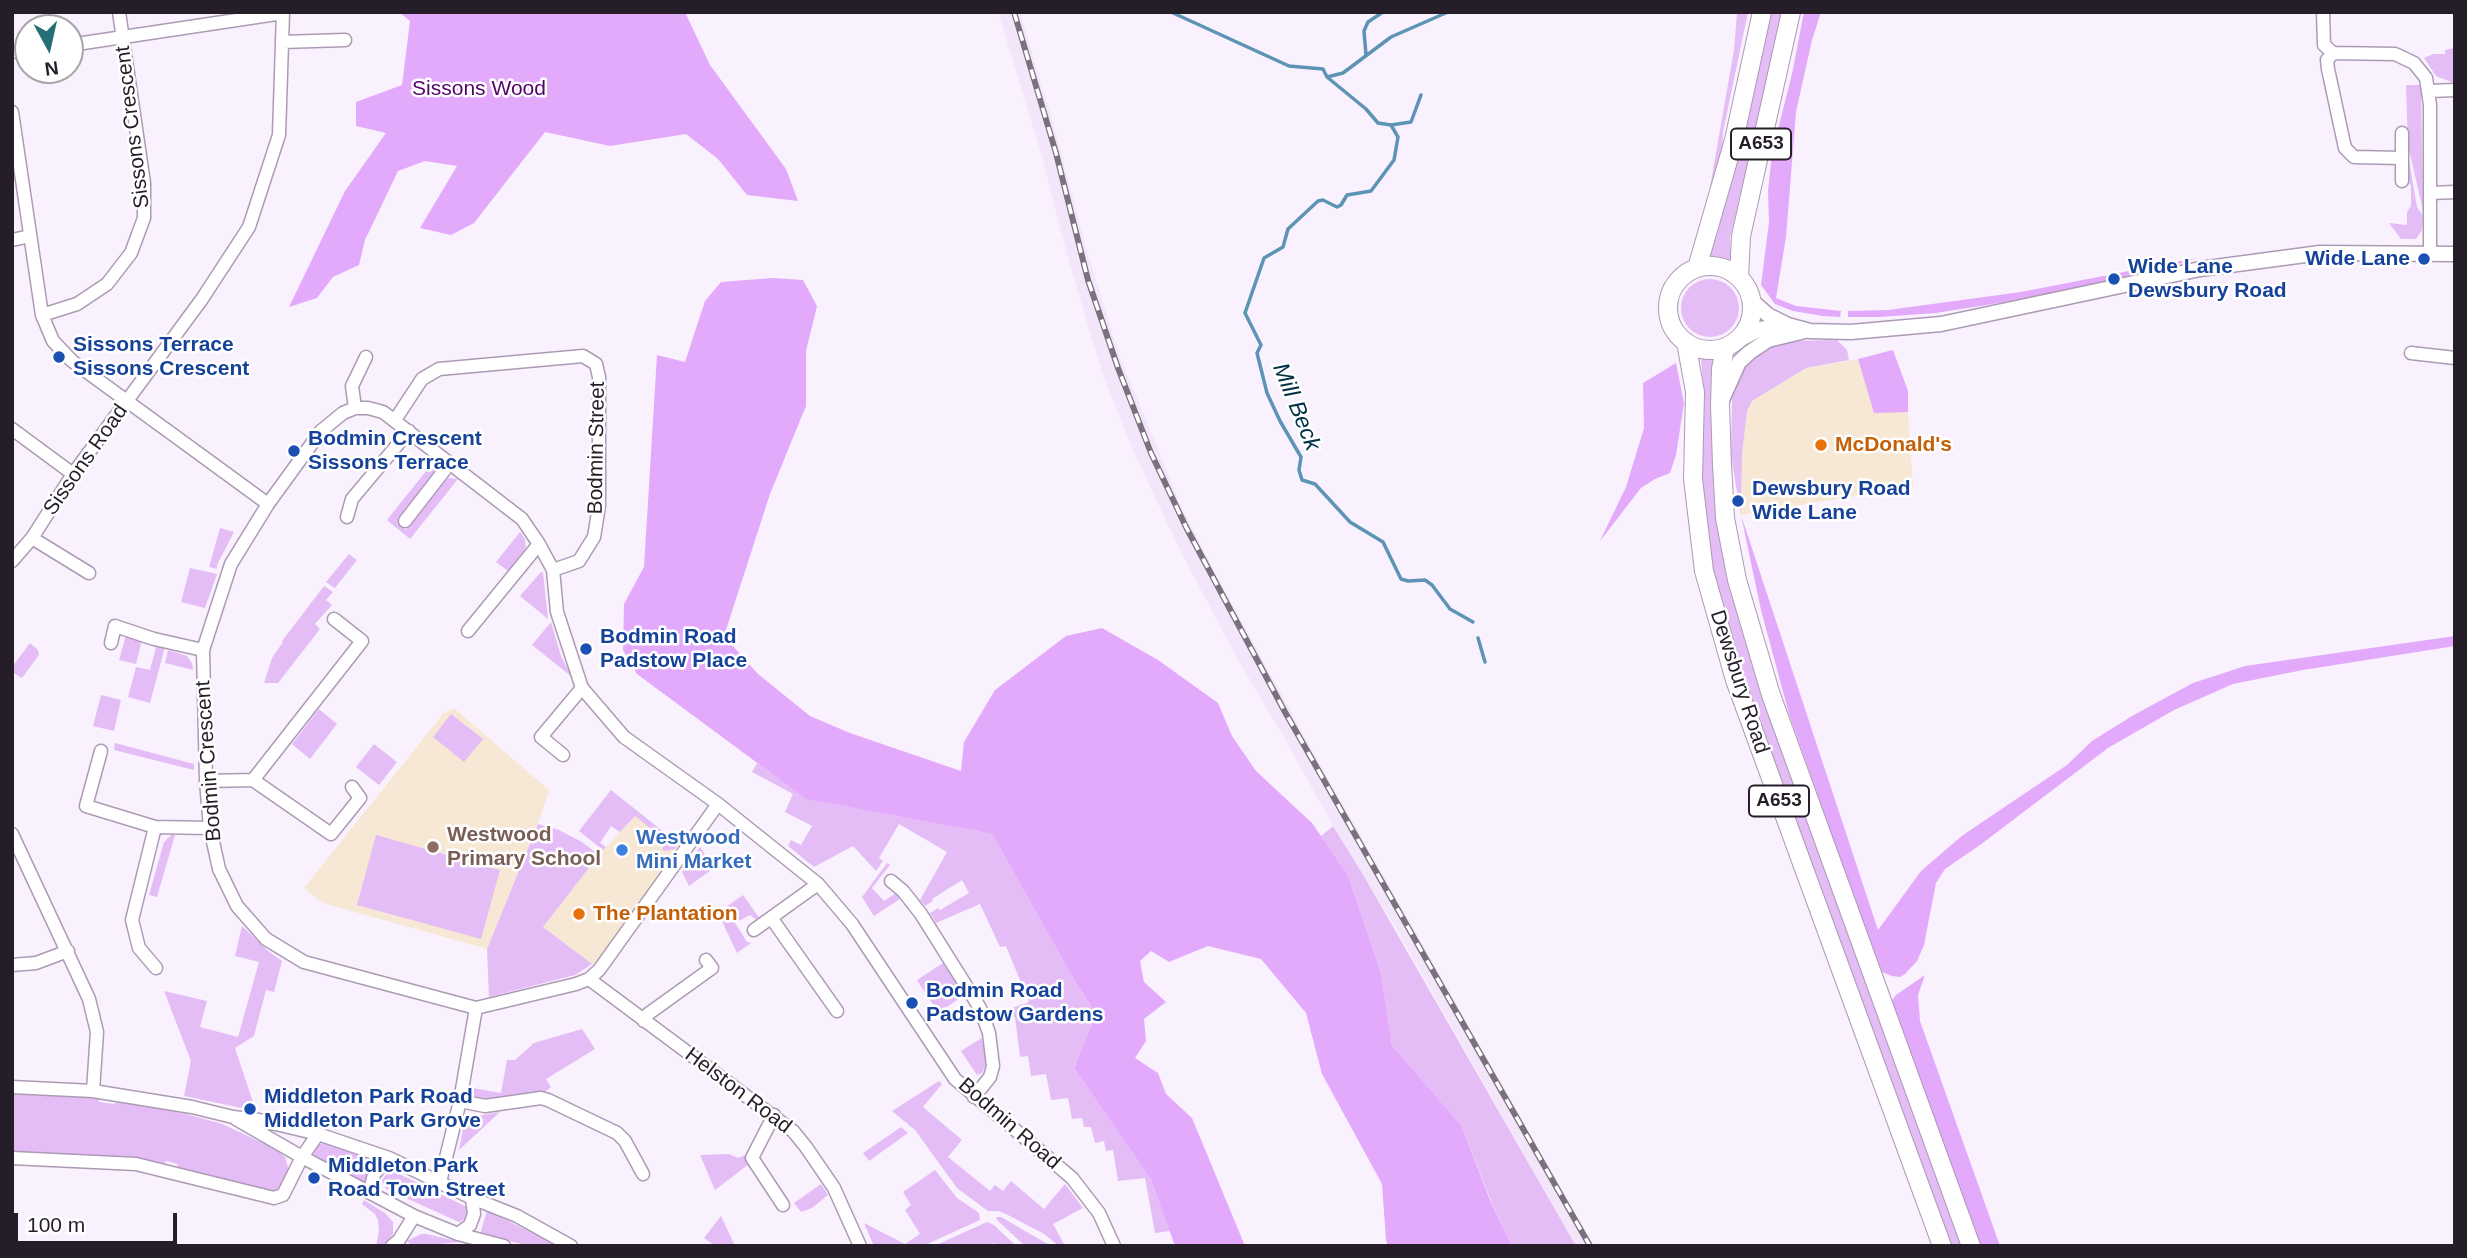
<!DOCTYPE html>
<html>
<head>
<meta charset="utf-8">
<style>
  body { margin:0 }
  #map { position:relative; width:2467px; height:1258px; overflow:hidden; background:#f9f1fd; font-family:Arial,sans-serif }
  canvas { display:block }
  .frame { position:absolute; inset:0; border:14px solid #251e29; pointer-events:none }
  .north { position:absolute; left:14px; top:14px; width:70px; height:70px; box-sizing:border-box; background:#fff; border:2px solid #a8a5a9; border-radius:50%; rotate:172deg; font-size:19px; font-weight:700; line-height:28px; text-align:center; color:#251e29 }
  .north::after { content:''; display:block; margin:auto; width:24px; height:32px; background:#246f74; clip-path:polygon(50% 0,100% 100%,50% 72%,0 100%) }
  .scale { position:absolute; left:14px; top:1213px; width:163px; height:32px; box-sizing:border-box; border:4px solid #251e29; border-top:0; padding-left:9px; font-size:21px; line-height:24px; white-space:nowrap; color:#251e29; -webkit-text-stroke:5px #fff; paint-order:stroke }
</style>
</head>
<body>
<div id="map">
<canvas width="2467" height="1258"></canvas>
<div class="frame"></div>
<div class="north">N</div>
<div class="scale">100 m</div>
</div>
<script>
const ctx = document.querySelector('canvas').getContext('2d');
ctx.lineJoin = 'round';
function fill(path, color) {
  ctx.fillStyle = color;
  ctx.fill(path, 'evenodd');
}
function toPath(rows) {
  const path = new Path2D();
  for (const r of rows) {
    if (r.length === 3) {
      path.moveTo(r[0] + r[2], r[1]);
      path.arc(r[0], r[1], r[2], 0, 2 * Math.PI);
      continue;
    }
    path.moveTo(r[0], r[1]);
    for (let i = 2; i < r.length; i += 2) path.lineTo(r[i], r[i + 1]);
  }
  return path;
}
function trace(path, color, width, dash) {
  ctx.strokeStyle = color;
  ctx.lineWidth = width;
  ctx.lineCap = dash ? 'butt' : 'round';
  ctx.setLineDash(dash || []);
  ctx.stroke(path);
}
function label(font, color, halo, rows, align = 'center') {
  ctx.font = font + ' Arial,sans-serif';
  ctx.lineWidth = 5;
  ctx.setLineDash([]);
  ctx.textBaseline = 'middle';
  ctx.strokeStyle = halo;
  ctx.fillStyle = color;
  for (const [text, x, y, turn = 0] of rows) {
    ctx.save();
    ctx.translate(x, y);
    ctx.rotate((+turn || 0) * Math.PI / 180);
    ctx.textAlign = isNaN(turn) ? turn : align;
    if (halo) ctx.strokeText(text, 0, 0);
    ctx.fillText(text, 0, 0);
    ctx.restore();
  }
}
fill(toPath([
  [1858,359,1874,412,1908,412,1913,486,1741,515,1742,455,1747,411,1752,401,1806,368],
  [635,816,683,855,599,970,543,927,599,855]
]), '#f6e8d4');
fill(toPath([
  [998,12,1020,12,1057,137,1086,248,1119,354,1181,506,1220,582,1326,775,1594,1246,1576,1246,1394,925,1333,826,1285,739,1233,651,1180,550,1136,457,1102,372,1070,265,1039,146]
]), '#f3e5fa');
fill(toPath([
  [454,708,549,790,538,824,487,949,323,903,304,888,443,714]
]), '#f7e8d5');
fill(toPath([
  [1737,12,1748,12,1723,132,1722,156,1715,187,1709,193,1734,50],
  [1769,12,1784,12,1730,238,1731,260,1708,256,1716,238,1725,204],
  [2453,12,2455,12,2455,82,2451,82,2436,76,2424,58,2433,54,2445,54,2445,50,2454,48],
  [2406,85,2420,85,2421,92,2423,211,2408,145],
  [2408,154,2417,207,2423,216,2422,230,2416,239,2401,239,2389,223,2407,225,2407,212,2411,206,2411,186,2408,180],
  [1710,308,29],
  [1837,340,1847,350,1849,360,1806,368,1752,401,1747,411,1742,455,1741,515,1731,456,1732,395,1740,372,1752,358,1767,347,1787,341],
  [1701,358,1713,359,1711,424,1716,496,1729,580,1753,668,1961,1246,1946,1246,1732,655,1709,558,1702,496,1704,399],
  [434,461,438,471,397,523,406,530,442,482,449,478,458,479,410,539,387,520],
  [220,528,234,532,217,565,217,569,209,567],
  [520,532,525,539,526,548,508,571,496,562],
  [349,554,357,560,335,588,326,582],
  [190,568,217,574,205,608,181,602],
  [541,572,543,572,548,619,520,596],
  [324,586,333,592,326,600,332,605,315,624,320,629,278,683,264,683,272,658,283,642,282,641],
  [551,622,561,656,572,677,532,645],
  [126,635,142,640,136,664,119,660],
  [30,643,38,650,39,655,22,678,12,672,12,667],
  [157,644,165,647,150,703,128,697,136,667,150,670],
  [168,650,187,656,192,663,193,670,165,663],
  [101,695,121,700,114,731,93,726],
  [319,709,337,724,310,759,292,744],
  [451,714,483,739,464,762,433,737],
  [115,743,194,764,194,770,114,750],
  [374,744,397,762,379,785,356,767],
  [757,763,807,799,992,834,1073,978,1096,1014,1074,1068,1151,1180,1170,1231,1155,1233,1145,1178,1118,1181,1113,1150,1106,1151,1104,1141,1095,1143,1091,1127,1084,1127,1082,1118,1072,1119,1068,1098,1051,1100,1046,1074,1031,1076,1028,1056,1020,1057,1015,1017,996,1018,992,1015,1029,1002,1006,946,1000,947,980,904,936,923,930,913,938,908,940,910,969,893,962,880,932,899,933,901,925,906,920,900,947,852,899,824,879,858,883,861,876,871,853,846,814,867,788,846,791,840,801,845,812,826,785,812,793,794,752,772],
  [611,790,679,844,675,849,664,851,662,849,667,842,635,816,620,832,611,826,600,843,606,847,603,850,579,831],
  [538,824,559,830,582,842,599,855,543,927,592,964,575,975,489,997,487,949],
  [1333,826,1365,878,1576,1246,1512,1246,1491,1201,1461,1125,1392,1045,1381,973,1348,875,1321,836],
  [171,835,175,835,157,897,149,895,164,842],
  [376,835,500,870,481,939,357,905],
  [700,847,714,868,689,886,682,872],
  [887,863,890,865,872,888,884,901,896,893,900,899,874,916,862,897],
  [743,895,760,919,755,919,750,915,735,923,747,942,751,943,737,953,720,917,716,914],
  [242,926,268,951,282,961,274,992,266,990,254,1036,235,1048,256,1111,184,1096,191,1061,164,991,207,1001,200,1027,238,1037,259,962,235,956],
  [943,963,964,995,938,1013,917,980],
  [582,1029,595,1049,546,1079,551,1087,543,1093,516,1094,484,1101,474,1096,473,1088,501,1093,507,1060,515,1060,534,1043],
  [982,1038,986,1064,982,1073,977,1075,961,1051],
  [939,1081,942,1084,923,1107,962,1140,948,1157,990,1191,995,1185,1003,1191,1011,1181,1044,1209,1065,1184,1083,1208,1053,1224,1065,1246,1059,1246,1044,1234,1006,1214,998,1211,988,1211,957,1188,915,1130,892,1111],
  [12,1094,99,1098,99,1102,113,1104,121,1101,186,1114,222,1124,276,1149,285,1157,289,1171,282,1189,272,1192,179,1170,177,1164,167,1161,161,1165,12,1153],
  [500,1112,459,1150,464,1124,470,1117],
  [901,1127,908,1133,869,1161,863,1153],
  [324,1143,374,1158,375,1162,364,1183,314,1155,313,1150,319,1144],
  [729,1154,738,1158,748,1154,749,1164,715,1190,700,1155],
  [935,1170,957,1198,979,1213,980,1220,923,1246,874,1246,864,1223,905,1244,920,1234,905,1210,911,1205,903,1192],
  [388,1172,395,1172,467,1207,467,1218,459,1222,386,1189,382,1180],
  [821,1184,828,1195,812,1208,801,1212,794,1203],
  [364,1200,385,1213,393,1222,393,1234,382,1246,376,1246,379,1231,378,1220,375,1214,362,1204],
  [487,1211,560,1246,530,1246,480,1234],
  [721,1216,735,1246,715,1246,704,1238],
  [996,1217,1001,1217,1051,1246,1025,1246,997,1220],
  [987,1222,994,1225,1016,1246,996,1246,995,1243,987,1246,934,1246],
  [421,1234,426,1234,461,1242,412,1246,407,1241]
]), '#e4bdf7');
fill(toPath([
  [399,12,685,12,710,65,786,169,798,201,747,195,718,159,686,134,610,146,545,132,474,223,451,235,420,228,457,166,425,161,398,171,365,240,359,265,333,277,317,298,289,307,345,191,386,133,356,126,356,102,402,85,410,21],
  [1804,12,1821,12,1812,40,1796,112,1786,237,1776,298,1796,306,1841,311,1840,317,1823,316,1793,311,1775,304,1761,285,1769,222,1768,191,1772,153,1792,74],
  [2196,258,2168,268,2117,280,1999,303,1936,313,1880,317,1848,317,1848,311,1888,310,2021,292],
  [773,278,803,280,817,306,806,351,806,406,770,494,724,636,758,674,810,716,850,733,961,771,964,742,995,690,1066,636,1102,628,1158,660,1218,703,1232,736,1256,771,1312,823,1348,875,1381,973,1392,1045,1461,1125,1490,1200,1512,1246,1388,1246,1386,1240,1382,1184,1322,1074,1306,1013,1261,959,1208,946,1169,962,1151,951,1140,961,1144,982,1166,1002,1144,1019,1146,1041,1135,1058,1158,1073,1166,1094,1192,1118,1245,1246,1175,1246,1151,1180,1074,1068,1096,1014,1073,978,992,834,806,799,637,674,623,650,624,604,644,567,657,355,685,362,705,301,721,282],
  [1893,350,1908,391,1908,412,1874,413,1858,359],
  [1676,363,1684,403,1676,455,1670,473,1655,479,1641,488,1600,541,1626,487,1644,428,1643,383],
  [1741,515,1878,930,1921,871,1963,835,2067,765,2092,741,2132,716,2193,683,2245,666,2455,636,2455,646,2303,670,2233,684,2174,710,2108,748,1980,845,1945,869,1936,883,1924,945,1917,961,1905,974,1900,977,1892,976,1882,972,1878,965,1789,714,1761,610],
  [1925,975,1918,995,1920,1021,2000,1246,1980,1246,1893,1010,1893,999,1896,995]
]), '#e3aafc');
trace(toPath([
  [1171,12,1289,66,1323,69,1327,77,1366,109,1378,123,1391,125,1398,137,1394,160,1371,191,1347,195,1341,205,1337,207,1323,200,1318,201,1288,229,1283,247,1264,258,1245,313,1261,345,1257,353,1267,393,1280,421,1301,457,1299,470,1302,480,1315,484,1350,522,1383,542,1401,579,1408,581,1425,580,1432,585,1450,609,1473,622],
  [1366,55,1364,31,1368,22,1383,12],
  [1327,77,1343,73,1391,37,1448,12],
  [1391,125,1411,122,1421,95],
  [1478,638,1485,662]
]), '#5d94b6', 3.5);
const minor = toPath([
  [2323,12,2324,45,2333,53],
  [282,42,345,40],
  [70,45,283,13],
  [12,52,28,50],
  [2333,53,2395,54,2414,63,2426,78,2430,105,2430,253],
  [2333,53,2327,60,2328,69,2345,148,2354,157,2401,158],
  [2429,91,2455,90],
  [12,112,42,315,53,341,72,361,268,504],
  [2402,181,2402,133],
  [2431,193,2455,192],
  [12,240,30,236],
  [42,315,77,304,107,284,131,253,144,218,144,183,119,12],
  [2411,353,2455,358],
  [355,408,352,386,366,357],
  [395,420,422,379,439,369,583,356,596,364,599,377,599,506,594,537,579,561,553,570],
  [12,429,73,474],
  [347,517,352,499,409,431],
  [405,521,450,463],
  [32,538,89,573],
  [12,561,32,538,73,474,202,299,249,227,279,135,283,12],
  [468,631,539,544],
  [111,643,115,626,154,639,203,650],
  [101,751,86,806,155,827,210,828],
  [563,755,541,737,582,688],
  [253,780,362,641,334,619],
  [206,781,253,780,331,834,360,798,352,787],
  [718,804,599,970,589,979,576,984,476,1008,304,962,266,939,237,906,219,869,210,828,206,781,203,650,231,564,268,504,321,431,343,413,355,408,368,408,383,412,522,519,539,544,553,570,557,612,582,688,624,737,718,804,818,884,852,924,955,1079,1072,1178,1099,1213,1114,1246],
  [155,827,132,920,139,948,156,968],
  [12,834,89,999,97,1032,93,1091],
  [891,881,903,891,921,914,980,1008,989,1033,993,1066,990,1077,974,1097],
  [772,919,837,1011],
  [754,930,818,884],
  [12,965,36,963,68,951],
  [589,979,793,1131,806,1147,834,1188,860,1246],
  [644,1021,648,1014,712,968,706,960],
  [12,1087,93,1091,192,1107,233,1117,259,1120,318,1134,389,1158,472,1198,517,1216,571,1246],
  [460,1101,485,1106,541,1098,548,1100,617,1133,625,1141,643,1174],
  [774,1115,752,1158,783,1205],
  [236,1119,302,1157,414,1216,458,1234,504,1246],
  [12,1158,136,1164,274,1198,283,1195,302,1157,318,1134],
  [440,1182,460,1101,476,1008],
  [370,1191,374,1174,389,1158],
  [458,1234,470,1225,474,1214,472,1198],
  [392,1246,399,1240,414,1216]
]);
const major = toPath([
  [1752,301,1768,315,1788,325,1810,331,1851,332,1941,324,2200,269,2320,253,2455,254],
  [1735,342,1760,329,1788,325],
  [1722,400,1739,362,1750,352,1768,340,1805,331]
]);
const highway = toPath([
  [1710,308,42],
  [1697,268,1734,140,1762,12],
  [1739,277,1741,236,1791,12],
  [1686,342,1695,392,1693,479,1704,571,1735,680,1942,1246],
  [1725,347,1721,369,1720,405,1722,465,1725,518,1737,580,1771,695,1971,1246]
]);
trace(minor, '#ad9ab5', 15);
trace(major, '#ad9ab5', 17);
trace(highway, '#ad9ab5', 20);
trace(minor, '#fff', 12);
trace(major, '#fff', 14);
trace(highway, '#fff', 18);
const rail = toPath([
  [1014,12,1056,153,1088,280,1118,368,1151,453,1186,527,1285,712,1590,1246]
]);
trace(rail, '#79717d', 6);
trace(rail, '#fff', 3.5, [10]);
for (const [x, y, r, color] of [
  [2424,259,7,"#1a4fb4"],
  [2114,279,7,"#1a4fb4"],
  [59,357,7,"#1a4fb4"],
  [1821,445,7,"#e8710a"],
  [294,451,7,"#1a4fb4"],
  [1738,501,7,"#1a4fb4"],
  [586,649,7,"#1a4fb4"],
  [433,847,7,"#8d6e63"],
  [622,850,7,"#3f7fe0"],
  [579,914,7,"#e8710a"],
  [912,1003,7,"#1a4fb4"],
  [250,1109,7,"#1a4fb4"],
  [314,1178,7,"#1a4fb4"]
]) {
  const dot = new Path2D();
  dot.arc(x, y, r, 0, 2 * Math.PI);
  ctx.fillStyle = color;
  ctx.fill(dot);
  trace(dot, '#fff', 2.5);
}
for (const [x, y, w] of [
  [1761,144,60],
  [1779,801,60]
]) {
  const box = new Path2D();
  box.roundRect(x - w / 2, y - 15.5, w, 31, 5);
  ctx.fillStyle = '#fff';
  ctx.fill(box);
  trace(box, '#251e29', 2);
}
label('bold 19px', '#251e29', null, [
  ["A653",1761,144],
  ["A653",1779,801]
]);
label('21px', '#510369', '#fff', [
  ["Sissons Wood",479,89]
]);
label('21px', '#251e29', '#fff', [
  ["Sissons Crescent",133,127,-97],
  ["Bodmin Street",597,448,-89],
  ["Sissons Road",86,460,-55],
  ["Dewsbury Road",1739,682,72],
  ["Bodmin Crescent",209,761,-94],
  ["Helston Road",738,1091,37],
  ["Bodmin Road",1009,1124,41]
]);
label('bold 21px', '#164399', '#fff', [
  ["Wide Lane",2410,259,"right"],
  ["Wide Lane",2128,267],
  ["Dewsbury Road",2128,291],
  ["Sissons Terrace",73,345],
  ["Sissons Crescent",73,369],
  ["Bodmin Crescent",308,439],
  ["Sissons Terrace",308,463],
  ["Dewsbury Road",1752,489],
  ["Wide Lane",1752,513],
  ["Bodmin Road",600,637],
  ["Padstow Place",600,661],
  ["Bodmin Road",926,991],
  ["Padstow Gardens",926,1015],
  ["Middleton Park Road",264,1097],
  ["Middleton Park Grove",264,1121],
  ["Middleton Park",328,1166],
  ["Road Town Street",328,1190]
], 'left');
label('bold 21px', '#c56008', '#fff', [
  ["McDonald's",1835,445],
  ["The Plantation",593,914]
], 'left');
label('bold 21px', '#785e54', '#fff', [
  ["Westwood",447,835],
  ["Primary School",447,859]
], 'left');
label('bold 21px', '#366cbe', '#fff', [
  ["Westwood",636,838],
  ["Mini Market",636,862]
], 'left');
label('italic 23px', '#003146', '#fff', [
  ["Mill Beck",1296,407,68]
]);
</script>
</body>
</html>
